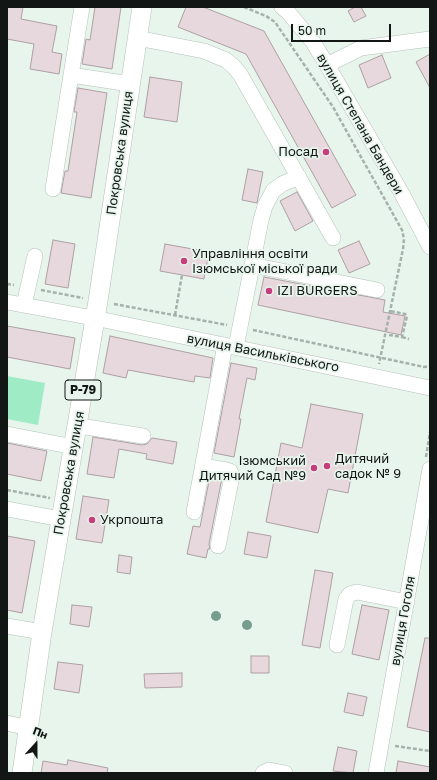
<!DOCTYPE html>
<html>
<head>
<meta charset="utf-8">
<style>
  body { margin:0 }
  #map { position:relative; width:437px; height:780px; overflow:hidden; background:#e7f5ed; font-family:"Golos Text",sans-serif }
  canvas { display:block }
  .frame { position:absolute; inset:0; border:8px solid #121715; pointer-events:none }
  .north { position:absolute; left:16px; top:724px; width:40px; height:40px; -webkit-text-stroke:3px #e7f5ed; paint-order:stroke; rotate:21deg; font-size:11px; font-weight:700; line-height:16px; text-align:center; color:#121715 }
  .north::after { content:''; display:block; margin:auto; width:14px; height:18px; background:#121715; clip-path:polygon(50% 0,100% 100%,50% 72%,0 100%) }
  .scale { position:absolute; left:291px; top:24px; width:100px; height:18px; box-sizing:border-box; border:2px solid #121715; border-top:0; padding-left:5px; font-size:12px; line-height:14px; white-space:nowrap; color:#121715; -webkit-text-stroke:3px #e7f5ed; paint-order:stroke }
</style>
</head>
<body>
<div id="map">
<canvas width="437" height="780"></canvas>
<div class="frame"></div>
<div class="north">Пн</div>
<div class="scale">50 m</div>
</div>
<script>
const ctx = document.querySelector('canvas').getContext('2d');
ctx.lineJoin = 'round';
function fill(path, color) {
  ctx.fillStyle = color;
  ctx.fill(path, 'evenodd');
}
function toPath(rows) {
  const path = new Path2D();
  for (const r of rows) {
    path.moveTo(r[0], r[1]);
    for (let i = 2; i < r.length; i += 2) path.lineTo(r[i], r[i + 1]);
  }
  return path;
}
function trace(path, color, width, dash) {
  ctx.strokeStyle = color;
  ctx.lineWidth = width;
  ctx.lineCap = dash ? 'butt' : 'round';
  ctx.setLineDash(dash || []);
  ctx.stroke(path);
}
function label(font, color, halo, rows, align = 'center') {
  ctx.font = font + ' "Golos Text",sans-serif';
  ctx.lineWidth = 3.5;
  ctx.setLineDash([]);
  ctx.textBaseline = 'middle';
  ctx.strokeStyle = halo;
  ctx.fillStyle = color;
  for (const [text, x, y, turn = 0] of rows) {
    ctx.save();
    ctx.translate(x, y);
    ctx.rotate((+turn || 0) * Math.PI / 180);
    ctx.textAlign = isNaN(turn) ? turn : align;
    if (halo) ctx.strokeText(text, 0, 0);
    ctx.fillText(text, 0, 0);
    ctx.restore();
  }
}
fill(toPath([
  [7,376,45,383,38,425,7,419]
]), '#9eebc6');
const building = toPath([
  [7,7,23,7,21,19,57,26,52,52,62,54,59,74,30,69,34,44,7,39,7,7],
  [95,7,121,7,112,69,82,64,86,39,90,40,95,7],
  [186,7,203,7,264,31,356,195,332,208,246,54,178,27,186,7],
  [355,7,361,7,366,16,354,22,348,11,355,7],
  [430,54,430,88,416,62,430,54],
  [382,55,391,78,368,88,359,65,382,55],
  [150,77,182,82,177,122,144,117,150,77],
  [78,88,107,93,91,198,61,193,65,171,68,171,77,112,74,112,78,88],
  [248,169,263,172,257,203,242,200,248,169],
  [297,192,313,221,295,231,280,201,297,192],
  [53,240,75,244,68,288,45,284,53,240],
  [359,241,370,264,349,273,338,250,359,241],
  [165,244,209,252,204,279,160,271,165,244],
  [264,277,385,300,383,312,405,316,401,335,258,305,264,277],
  [7,326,75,338,70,369,7,357,7,326],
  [110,336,213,358,210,378,195,376,194,382,128,370,126,378,103,373,110,336],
  [231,363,257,368,255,380,247,378,239,419,241,419,234,457,214,453,231,363],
  [311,404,363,414,348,493,328,489,318,533,266,522,281,443,302,448,311,404],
  [93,437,142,445,147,444,152,438,177,442,173,464,146,459,147,454,119,449,114,478,87,474,93,437],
  [7,443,47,451,41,481,7,474,7,443],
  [210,476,222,478,209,544,210,549,208,549,206,558,187,554,193,526,200,527,210,476],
  [83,496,109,500,102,543,76,539,83,496],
  [248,532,271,536,267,558,244,554,248,532],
  [7,536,35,541,22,613,7,610,7,536],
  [119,555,132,557,130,574,117,572,119,555],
  [315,570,333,573,320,648,302,645,315,570],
  [72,605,92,607,89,627,70,624,72,605],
  [362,605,389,610,379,660,352,654,362,605],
  [425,638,430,638,430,732,407,727,425,638],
  [251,656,269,656,269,673,251,673,251,656],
  [58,662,83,665,79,693,54,689,58,662],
  [182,673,182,687,145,688,144,674,182,673],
  [348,693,367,697,363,716,344,712,348,693],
  [338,747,357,751,353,773,333,771,338,747],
  [68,760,108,768,107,773,41,773,43,761,67,765,68,760],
  [398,761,430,767,430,773,396,773,398,761]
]);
fill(building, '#e7d8dd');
trace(building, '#ae9fa4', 1);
const minor = toPath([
  [82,7,71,75,130,84],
  [282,7,288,12,313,42,327,65,401,192,430,247],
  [137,38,204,51,226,60,234,67,240,74,333,238],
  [327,65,361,48,430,39],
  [53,189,71,75],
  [252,265,377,290],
  [7,302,104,320,430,388],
  [24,305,35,256],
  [236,347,261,220,265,206,273,191,282,184,299,177],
  [86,427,143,436],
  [7,434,74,447],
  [203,466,226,470,230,471,232,476,218,546],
  [7,509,61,519],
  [194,512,225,345],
  [7,626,42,632],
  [337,645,346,599,350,594,357,592,407,602],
  [7,723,28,728],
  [263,773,269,770,285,773],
  [376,773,430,469]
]);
const major = toPath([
  [22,773,42,632,98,301,142,7]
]);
trace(minor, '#b4c2bb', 16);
trace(major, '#b4c2bb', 20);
trace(toPath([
  [244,7,266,16,275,22,333,107,402,230,404,239,403,249,379,364],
  [7,284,14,285],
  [41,290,83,298],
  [114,304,227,325],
  [175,315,182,275],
  [253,330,424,367,430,366],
  [389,335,402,337,407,316,405,314,390,311],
  [402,337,409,339],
  [426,457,430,432],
  [7,490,50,498],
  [395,746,430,751]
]), '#a6b1ab', 2.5, [4, 2]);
trace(minor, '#fff', 15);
trace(major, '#fff', 19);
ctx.fillStyle = '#759c8c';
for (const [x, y] of [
  [216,616],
  [247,625]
]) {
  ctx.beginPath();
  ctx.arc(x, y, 5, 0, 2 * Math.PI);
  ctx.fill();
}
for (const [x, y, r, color] of [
  [326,152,4,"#c53d7b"],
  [184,261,4,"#c53d7b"],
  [269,291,4,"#c53d7b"],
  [327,466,4,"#c53d7b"],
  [314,468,4,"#c53d7b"],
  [92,520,4,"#c53d7b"]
]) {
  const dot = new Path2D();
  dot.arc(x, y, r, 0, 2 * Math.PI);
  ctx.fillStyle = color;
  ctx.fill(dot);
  trace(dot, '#e7f5ed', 1.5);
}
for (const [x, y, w] of [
  [83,390,36]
]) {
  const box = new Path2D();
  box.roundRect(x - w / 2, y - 10, w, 20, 3);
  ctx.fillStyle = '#e7f5ed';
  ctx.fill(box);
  trace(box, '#121715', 1);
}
label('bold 12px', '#121715', null, [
  ["Р-79",83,390]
]);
label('13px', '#121715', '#e7f5ed', [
  ["вулиця Степана Бандери",360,124,60],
  ["Покровська вулиця",120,153,-82],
  ["вулиця Васильківського",263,353,11],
  ["Покровська вулиця",69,473,-80],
  ["вулиця Гоголя",403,621,-80]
]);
label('13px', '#121715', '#e7f5ed', [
  ["Посад",318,152,"right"],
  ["Управління освіти",192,254],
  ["Ізюмської міської ради",192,269],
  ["IZI BURGERS",277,291],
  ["Дитячий",335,459],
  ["садок № 9",335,474],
  ["Ізюмський",306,461,"right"],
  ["Дитячий Сад №9",306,476,"right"],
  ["Укрпошта",100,520]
], 'left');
</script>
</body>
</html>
